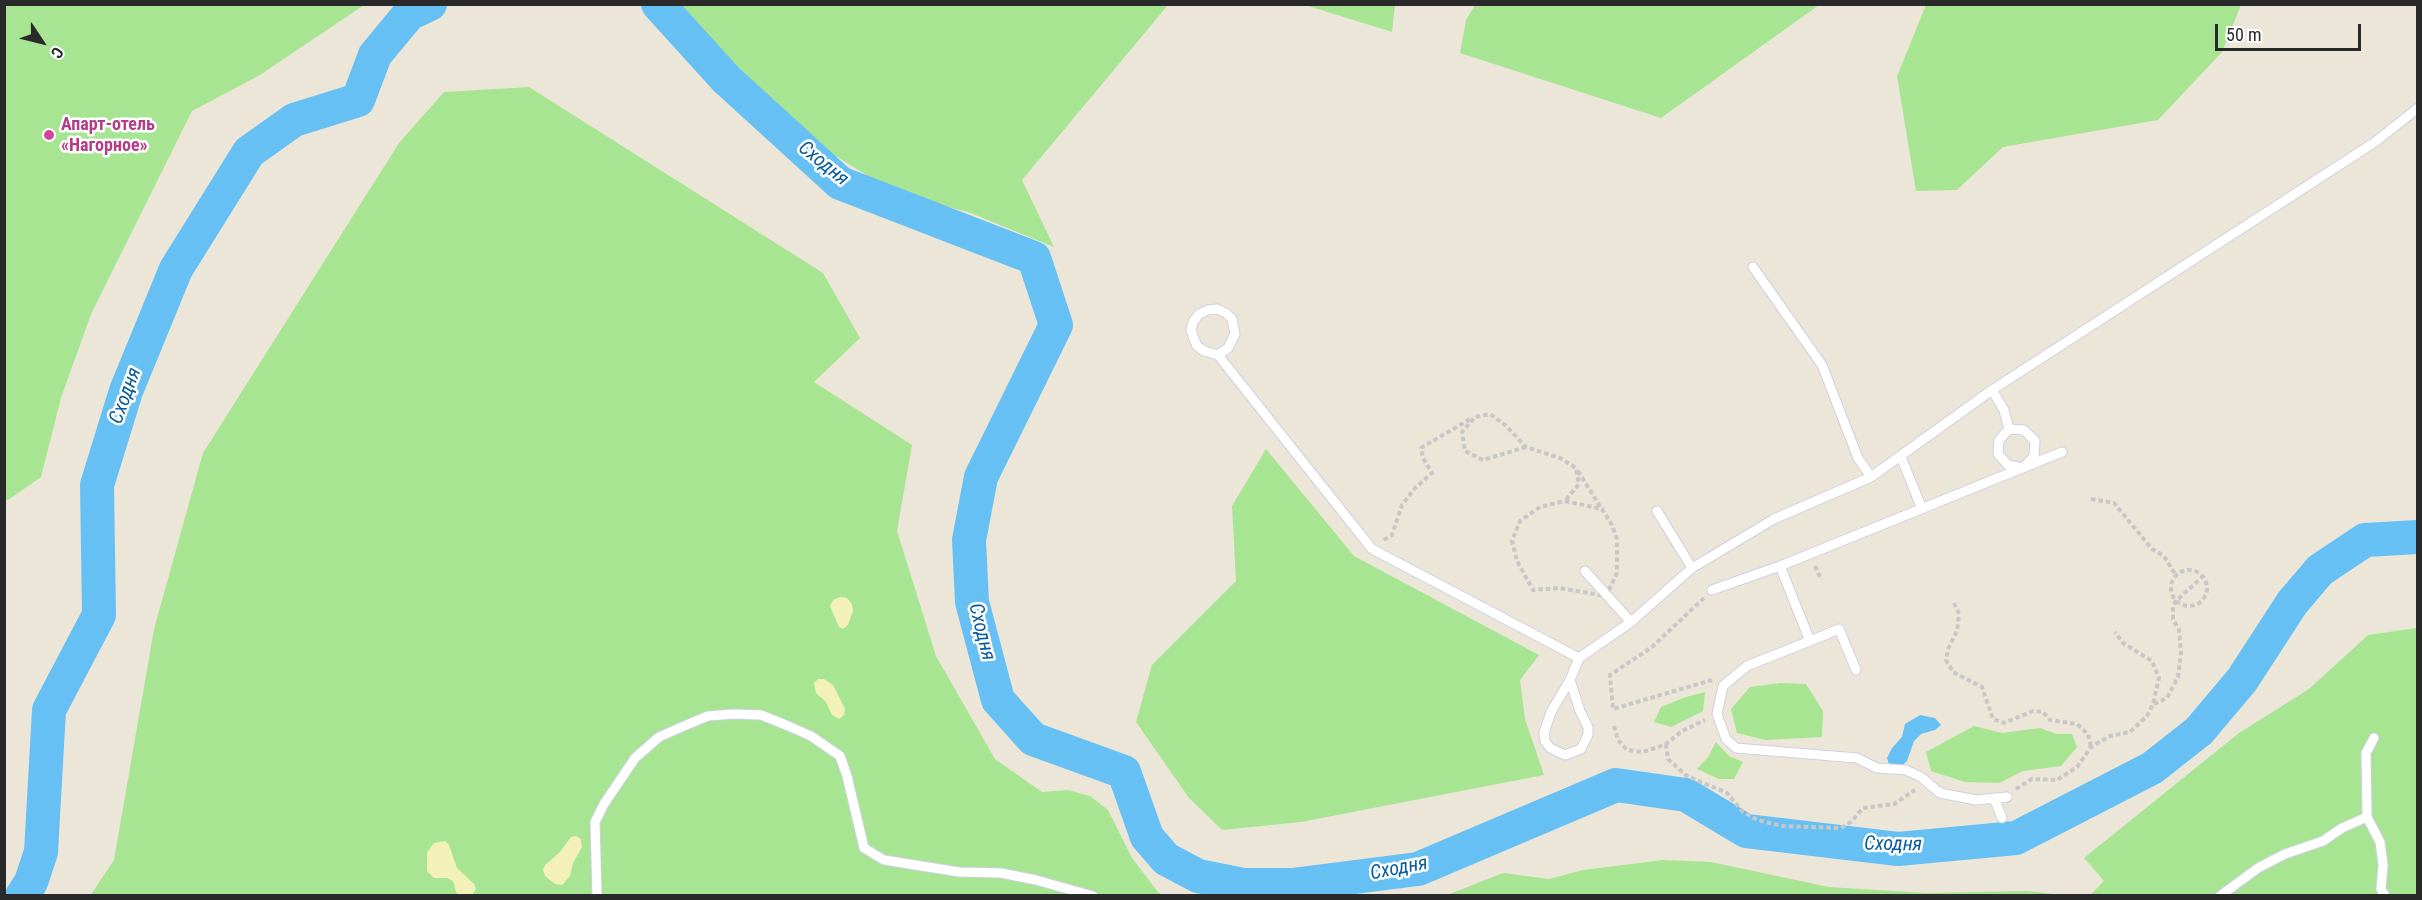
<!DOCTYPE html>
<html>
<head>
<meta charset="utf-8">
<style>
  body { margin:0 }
  #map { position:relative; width:2422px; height:900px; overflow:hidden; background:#ece6d9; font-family:"Roboto Condensed",sans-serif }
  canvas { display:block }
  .frame { position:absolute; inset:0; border:6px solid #292929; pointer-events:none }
  .north { position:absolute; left:12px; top:12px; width:60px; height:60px; -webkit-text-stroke:4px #fff; paint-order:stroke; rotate:125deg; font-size:16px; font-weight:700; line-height:24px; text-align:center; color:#292929 }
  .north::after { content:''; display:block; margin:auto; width:21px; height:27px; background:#292929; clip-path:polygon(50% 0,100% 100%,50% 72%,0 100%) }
  .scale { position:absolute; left:2215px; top:24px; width:146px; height:27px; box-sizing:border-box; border:3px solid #292929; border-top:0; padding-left:8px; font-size:18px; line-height:21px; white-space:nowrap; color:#292929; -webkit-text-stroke:4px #fff; paint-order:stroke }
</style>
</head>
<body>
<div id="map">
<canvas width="2422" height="900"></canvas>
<div class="frame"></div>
<div class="north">С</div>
<div class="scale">50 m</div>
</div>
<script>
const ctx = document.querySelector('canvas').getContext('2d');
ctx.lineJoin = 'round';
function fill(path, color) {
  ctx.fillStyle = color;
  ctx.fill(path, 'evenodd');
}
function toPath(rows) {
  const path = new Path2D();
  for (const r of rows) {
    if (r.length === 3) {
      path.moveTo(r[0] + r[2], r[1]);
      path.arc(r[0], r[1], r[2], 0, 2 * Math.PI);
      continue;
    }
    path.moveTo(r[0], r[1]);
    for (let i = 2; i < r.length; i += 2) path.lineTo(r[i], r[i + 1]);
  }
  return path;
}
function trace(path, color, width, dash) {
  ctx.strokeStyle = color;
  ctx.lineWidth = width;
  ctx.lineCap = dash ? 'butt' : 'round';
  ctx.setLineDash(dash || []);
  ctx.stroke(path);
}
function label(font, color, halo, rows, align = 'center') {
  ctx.font = font + ' "Roboto Condensed",sans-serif';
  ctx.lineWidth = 5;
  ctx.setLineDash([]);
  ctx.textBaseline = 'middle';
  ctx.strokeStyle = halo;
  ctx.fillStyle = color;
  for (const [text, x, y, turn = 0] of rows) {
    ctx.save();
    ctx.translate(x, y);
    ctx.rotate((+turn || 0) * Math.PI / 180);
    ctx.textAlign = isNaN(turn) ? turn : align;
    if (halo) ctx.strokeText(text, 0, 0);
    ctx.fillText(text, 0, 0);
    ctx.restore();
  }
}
fill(toPath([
  [4,5,364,5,260,75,192,111,91,314,61,398,41,477,8,500,4,499],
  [671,5,1168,5,1022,180,1054,247,968,212,897,194,823,148,741,79],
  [1305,5,1395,5,1392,32],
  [1475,5,1475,4,1819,5,1661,118,1460,53,1466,20],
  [1926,5,1926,4,2241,5,2222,52,2158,120,2003,147,1957,190,1916,191,1897,76],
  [529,87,823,273,860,338,814,382,912,445,897,531,936,656,995,759,1042,792,1068,790,1090,796,1108,810,1132,858,1158,892,1163,895,90,896,114,860,154,629,203,453,399,143,444,92],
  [1266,449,1354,556,1539,655,1520,680,1525,719,1544,775,1301,822,1222,830,1189,798,1136,722,1152,665,1236,581,1232,506],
  [2417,628,2417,895,2090,895,2104,881,2084,858,2239,733,2309,689,2368,635],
  [1780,683,1806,684,1823,711,1822,737,1766,740,1737,733,1731,709,1750,687],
  [1705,692,1703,711,1671,727,1654,722,1661,707,1686,697],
  [1974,726,2002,733,2040,728,2057,734,2072,734,2077,747,2061,766,2023,771,1999,783,1965,782,1931,771,1926,752],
  [1716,742,1729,756,1743,762,1734,779,1719,779,1697,769,1708,757],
  [1663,860,1711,862,1829,887,1926,893,2027,891,2062,895,1447,895,1503,873,1549,879,1583,870]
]), '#a7e593');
fill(toPath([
  [840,597,847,598,852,604,853,611,848,625,843,629,839,627,830,606,833,600],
  [818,679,824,679,833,685,845,709,844,715,839,719,832,715,826,702,816,693,814,683],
  [576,836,581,839,582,847,573,863,570,876,562,885,555,884,545,876,543,870,545,865,560,852,571,837],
  [445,841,449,845,457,868,474,884,476,889,472,895,457,895,453,881,447,878,434,878,427,871,427,853,430,848,434,843]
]), '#f3f0ba');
fill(toPath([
  [1920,715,1935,718,1941,725,1935,730,1921,734,1914,741,1907,761,1899,768,1890,767,1887,758,1892,748,1902,737,1905,724]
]), '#67c0f3');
trace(toPath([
  [658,4,726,79,840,183,1034,258,1056,325,981,477,969,540,972,602,998,700,1033,739,1124,772,1147,837,1166,859,1198,876,1243,885,1292,885,1418,869,1616,785,1686,795,1746,831,1898,849,2016,838,2152,768,2199,731,2242,680,2292,603,2320,570,2365,540,2418,537],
  [22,896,31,882,41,852,49,710,99,615,97,485,126,391,176,269,249,152,294,120,358,100,375,55,409,14,430,4]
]), '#67c0f3', 34);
const service = toPath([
  [1753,267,1822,365,1858,458,1871,477],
  [1217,309,1226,313,1232,319,1235,334,1228,348,1218,355,1204,351,1197,346,1191,331,1193,322,1199,314,1208,310,1217,309],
  [1218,355,1372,549,1579,658,1631,622,1692,568,1774,519,1871,477,1992,390,2375,142,2418,108],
  [1992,390,2004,410,2009,429],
  [2009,429,2024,430,2035,441,2034,456,2023,468,2008,465,1998,454,1999,440,2009,429],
  [1901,457,1922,509],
  [1657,511,1692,568],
  [1780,566,1810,641,1747,666,1723,686,1717,714,1726,739,1736,748,1857,758,1877,768,1906,770,1921,777,1940,793,1976,800,2007,797],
  [1585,571,1631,622],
  [1712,590,1780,566,2062,452],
  [1810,641,1839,629,1856,670],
  [1570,680,1580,711,1588,727,1588,735,1581,749,1565,755,1550,748,1545,741,1544,733,1551,712,1570,680],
  [1570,680,1579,658],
  [2374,738,2366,753,2367,817,2380,842,2383,865,2381,889,2385,896],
  [1994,798,2002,818],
  [597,896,595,822,604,804,635,758,659,737,684,726,708,716,734,714,761,715,786,725,811,736,840,756,847,776,864,848,884,860,959,872,1001,873,1036,880,1093,896],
  [2220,896,2258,868,2285,854,2323,841,2342,828,2367,817]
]);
trace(service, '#cfd0e2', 11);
trace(toPath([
  [1526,447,1483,460,1465,451,1462,432,1475,417,1490,414,1505,425,1526,447,1560,458,1576,468,1579,484,1565,501],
  [1578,471,1601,508],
  [2091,499,2114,503,2152,549,2164,556,2175,574],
  [1565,501,1602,509,1612,525,1617,539,1617,573,1606,596,1559,588,1533,590,1517,561,1512,541,1520,521,1540,507,1565,501],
  [1384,540,1392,535,1402,505,1415,488,1432,473,1423,458,1421,448,1472,418],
  [1815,566,1820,577],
  [2189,588,18],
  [1704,598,1652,647,1610,675,1613,709,1712,680],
  [1954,603,1959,614,1957,631,1948,649,1946,660,1953,672,1982,687,1993,719,2004,723,2033,711,2043,712,2050,720,2077,724,2088,734,2091,747],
  [2154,704,2167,698,2178,677,2181,653,2179,630,2173,619,2173,606,2176,601,2202,577],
  [1614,726,1618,740,1627,750,1643,752,1666,744,1682,731,1705,720],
  [1666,744,1668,759,1687,776,1727,793,1743,812,1758,820,1782,826,1841,828,1851,822,1863,808,1894,804,1915,790],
  [2016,789,2032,779,2057,780,2077,767,2091,747,2110,736,2130,732,2147,716,2153,704,2159,678,2152,661,2123,643,2115,632]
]), '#c7c7c7', 4, [4.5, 3]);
trace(service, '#fff', 9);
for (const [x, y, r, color] of [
  [49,135,6,"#d1479c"]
]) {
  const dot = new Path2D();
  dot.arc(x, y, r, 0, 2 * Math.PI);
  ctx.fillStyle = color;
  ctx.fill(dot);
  trace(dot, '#fff', 2);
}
label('bold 18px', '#b23c85', '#fff', [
  ["Апарт-отель",61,125],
  ["«Нагорное»",61,146]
], 'left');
label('italic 20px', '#085b9d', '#fff', [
  ["Сходня",823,164,39],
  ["Сходня",126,396,-70],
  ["Сходня",981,632,76],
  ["Сходня",1893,845,1],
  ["Сходня",1399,869,-11]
]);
</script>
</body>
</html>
